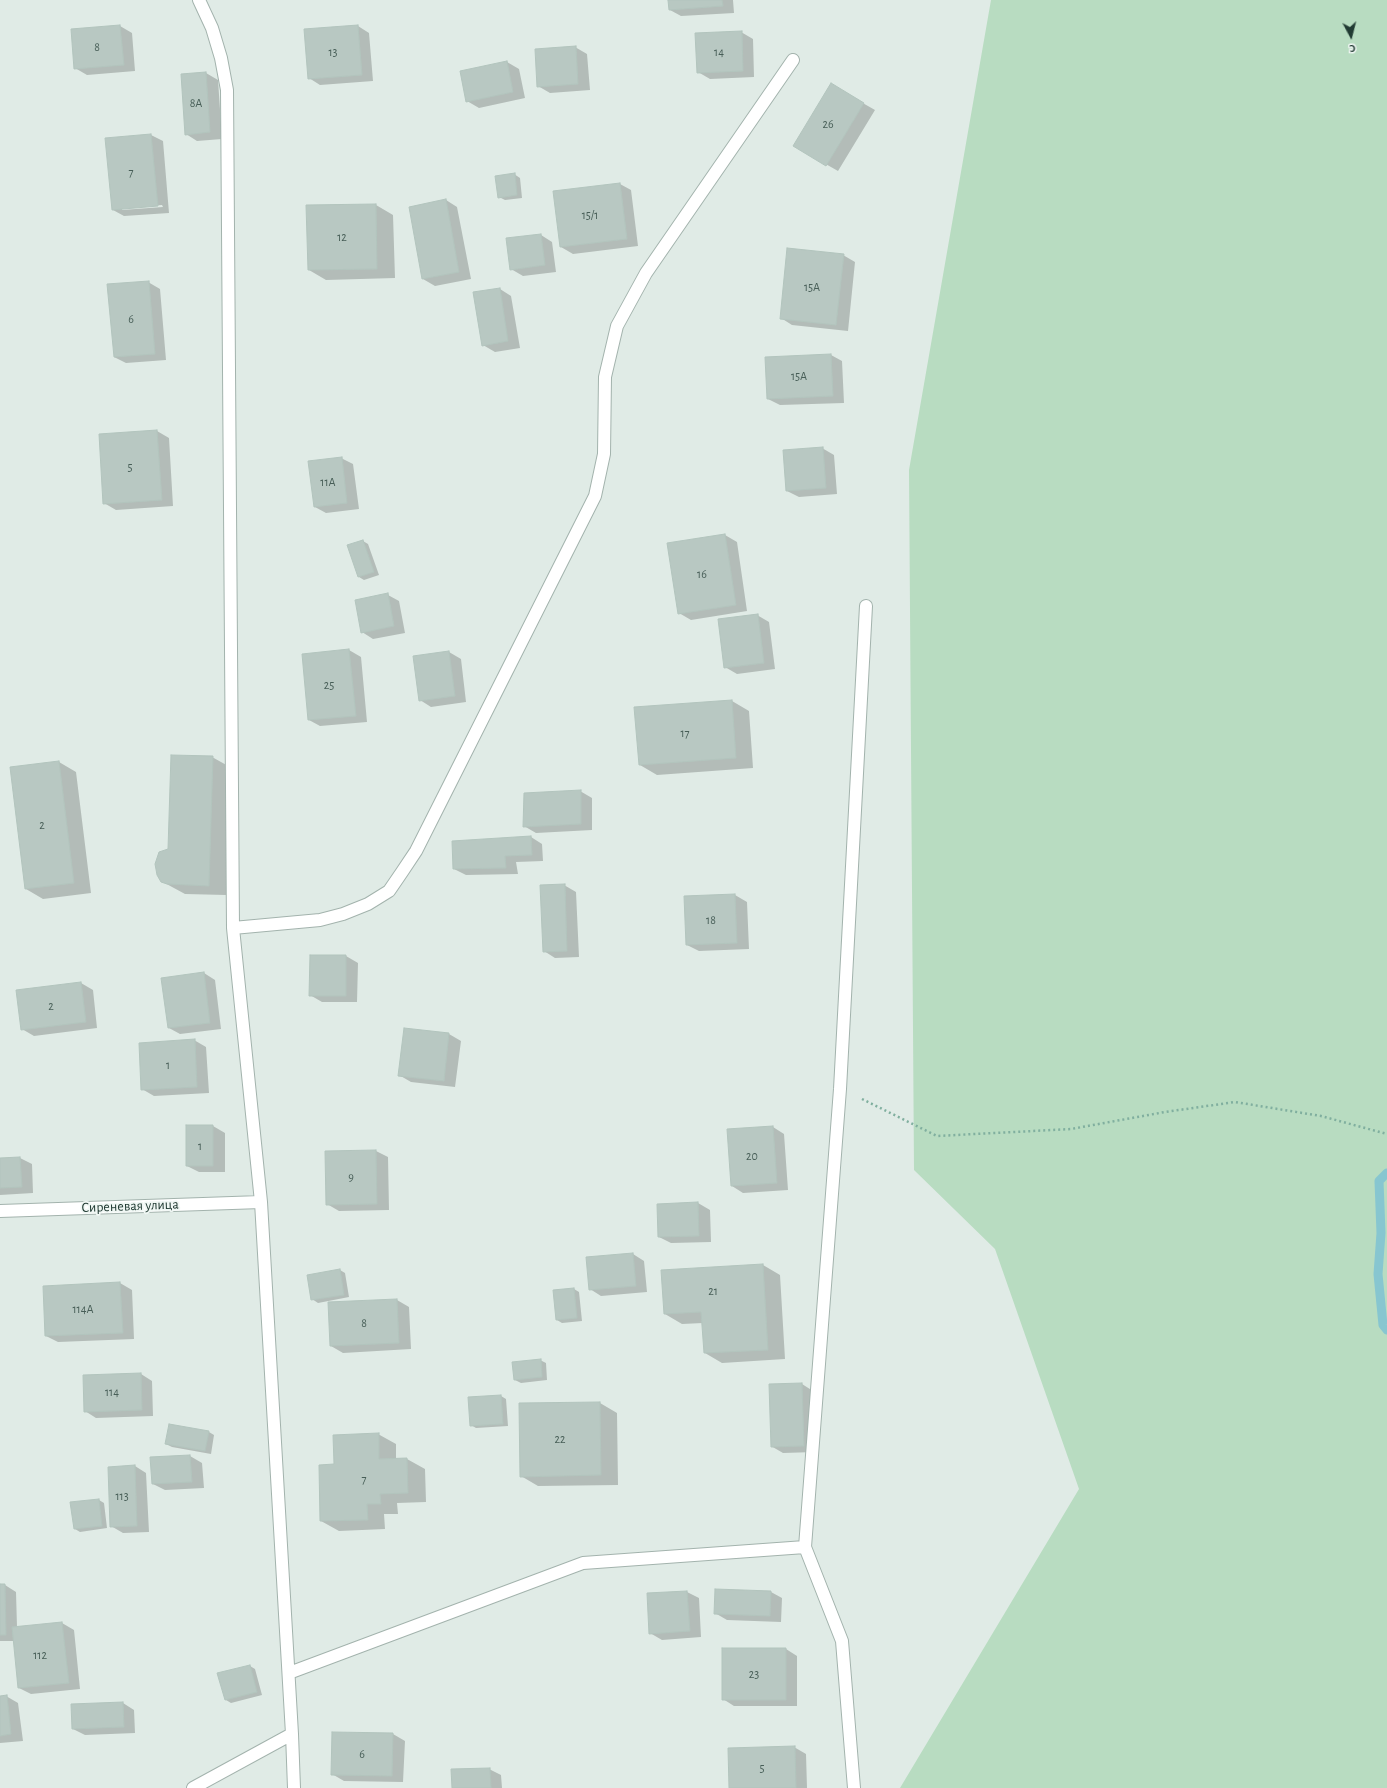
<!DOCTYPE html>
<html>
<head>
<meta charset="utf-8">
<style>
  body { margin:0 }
  #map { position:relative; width:1387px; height:1788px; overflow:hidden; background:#e0ebe6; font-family:"Alegreya Sans",sans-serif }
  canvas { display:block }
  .north { position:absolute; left:1331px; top:16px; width:40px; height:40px; -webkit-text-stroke:3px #f0f7f4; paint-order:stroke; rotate:173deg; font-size:11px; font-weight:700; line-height:16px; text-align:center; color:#213b33 }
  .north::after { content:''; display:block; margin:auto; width:14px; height:18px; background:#213b33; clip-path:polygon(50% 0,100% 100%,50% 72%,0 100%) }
</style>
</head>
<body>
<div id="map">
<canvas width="1387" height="1788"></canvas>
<div class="north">С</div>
</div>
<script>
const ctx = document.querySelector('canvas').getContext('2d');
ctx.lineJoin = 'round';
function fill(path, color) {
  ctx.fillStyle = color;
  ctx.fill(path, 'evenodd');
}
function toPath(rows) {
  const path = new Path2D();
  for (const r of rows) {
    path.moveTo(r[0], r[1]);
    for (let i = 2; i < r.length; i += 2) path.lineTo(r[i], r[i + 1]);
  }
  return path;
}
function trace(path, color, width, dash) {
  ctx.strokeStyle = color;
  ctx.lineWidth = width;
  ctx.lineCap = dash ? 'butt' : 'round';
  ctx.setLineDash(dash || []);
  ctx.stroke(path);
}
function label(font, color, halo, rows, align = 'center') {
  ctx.font = font + ' "Alegreya Sans",sans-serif';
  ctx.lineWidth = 3.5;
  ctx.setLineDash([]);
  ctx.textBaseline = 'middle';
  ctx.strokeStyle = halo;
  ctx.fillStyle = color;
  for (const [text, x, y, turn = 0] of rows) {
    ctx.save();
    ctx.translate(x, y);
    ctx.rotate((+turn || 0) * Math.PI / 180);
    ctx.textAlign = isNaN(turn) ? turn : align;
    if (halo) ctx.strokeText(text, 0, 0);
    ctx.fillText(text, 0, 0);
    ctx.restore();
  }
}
fill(toPath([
  [991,0,1387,0,1387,1788,900,1788,1079,1489,995,1249,914,1170,909,470]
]), '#b8dcc1');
fill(toPath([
  [669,0,733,0,734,13,681,16,670,10],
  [120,26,132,33,135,71,87,75,75,68],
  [358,26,369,33,373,81,320,85,309,78],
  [741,32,753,39,754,77,710,79,698,72],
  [575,47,587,54,590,90,550,93,538,86],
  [507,62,519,69,525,98,479,108,467,101],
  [206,73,218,80,222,139,197,141,186,134,182,75],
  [831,85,875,110,838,171,794,146],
  [151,135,163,141,169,213,124,216,113,210],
  [162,205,163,207,122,210,122,208],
  [514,174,520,178,522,198,505,200,499,197],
  [620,184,631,190,638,246,573,254,561,247,555,192],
  [446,200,457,207,471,279,435,286,423,279,410,207],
  [376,205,393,215,395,278,326,280,309,270],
  [541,235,552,242,556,272,523,276,511,269],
  [843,255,855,262,848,331,792,325,781,318],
  [148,282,160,289,166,360,126,363,114,357],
  [500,289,511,296,520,348,495,352,483,345],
  [831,355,842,361,844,403,780,405,768,399],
  [157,431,169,438,173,506,116,510,104,503,100,435],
  [822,448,834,455,837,494,799,497,787,491],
  [341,458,353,464,359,509,326,513,315,507],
  [725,535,737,542,747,611,691,620,679,613],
  [363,541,368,544,379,575,364,580,359,577,348,546],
  [388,595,399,601,405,633,373,639,362,632],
  [757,615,769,622,775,669,737,674,725,667],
  [349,650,361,657,367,722,320,726,309,720],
  [449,652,461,659,466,702,431,707,420,700],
  [732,701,749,711,753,768,657,775,640,765],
  [212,757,230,767,226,895,185,894,161,881],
  [59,762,76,772,91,893,43,899,26,889],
  [580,791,592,798,592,830,536,833,524,826],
  [531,837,542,844,543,861,516,862,518,874,466,875,454,869],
  [564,885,576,892,579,957,555,958,544,951],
  [735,895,747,902,749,949,699,951,687,945],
  [346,956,358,963,357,1002,322,1002,310,995],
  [204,973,215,980,221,1029,180,1034,169,1028],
  [81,983,93,990,97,1028,34,1036,22,1029],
  [405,1029,449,1034,461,1041,455,1087,411,1082,399,1075],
  [194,1040,206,1047,209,1093,154,1096,142,1089],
  [187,1126,213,1126,225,1133,225,1172,199,1172,187,1166],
  [773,1127,784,1134,788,1190,743,1193,732,1186],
  [376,1151,388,1157,389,1210,339,1211,327,1204],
  [20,1158,32,1164,33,1193,0,1195,0,1159],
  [698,1203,710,1210,711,1242,671,1243,659,1237],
  [633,1254,644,1261,647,1292,601,1296,590,1289],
  [763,1265,780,1275,785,1359,722,1363,705,1353,703,1323,682,1324,665,1314],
  [340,1270,345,1273,349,1297,318,1303,312,1299],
  [120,1283,132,1290,134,1339,58,1342,46,1336,44,1287],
  [574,1289,579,1292,582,1321,562,1323,557,1320],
  [397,1300,409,1307,411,1349,343,1353,331,1346,329,1303],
  [540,1360,546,1363,547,1380,521,1383,515,1380],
  [141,1374,152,1381,153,1416,96,1418,85,1411],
  [802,1384,813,1391,815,1452,783,1453,771,1446],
  [501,1396,506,1399,508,1426,476,1428,471,1425],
  [600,1403,617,1413,618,1485,538,1486,521,1476],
  [209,1432,214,1435,211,1454,172,1447,166,1444],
  [378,1434,396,1444,396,1460,407,1459,425,1469,426,1502,397,1503,398,1514,384,1514,385,1529,339,1531,321,1521,335,1465],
  [190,1456,202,1463,204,1488,165,1490,153,1484,151,1458],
  [135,1466,146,1473,149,1532,123,1533,111,1526],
  [99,1500,104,1503,107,1528,80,1532,75,1529],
  [0,1585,5,1585,16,1592,17,1627,62,1623,74,1630,80,1689,31,1694,19,1688,14,1641,0,1641],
  [687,1592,699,1598,701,1637,662,1640,650,1633,648,1594],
  [771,1592,782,1598,781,1622,727,1620,715,1613],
  [786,1649,797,1656,797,1706,734,1706,723,1699],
  [250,1666,255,1669,262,1695,231,1703,226,1700],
  [6,1696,18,1703,23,1741,0,1743,0,1697],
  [123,1703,134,1710,135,1733,85,1735,73,1729],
  [393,1734,405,1741,403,1782,344,1781,332,1774],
  [794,1747,806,1754,807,1788,730,1788],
  [489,1769,501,1775,502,1788,453,1788]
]), '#0003');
trace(toPath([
  [1387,1173,1379,1181,1381,1233,1378,1274,1383,1325,1387,1330]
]), '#87c6d0', 9);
const building = toPath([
  [668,0,722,0,723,6,669,10,668,0],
  [120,25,124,65,74,69,71,29,120,25],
  [358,25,362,75,308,79,304,29,358,25],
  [742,31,743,71,697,73,695,33,742,31],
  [576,46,578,84,537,87,535,49,576,46],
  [507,61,513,92,466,102,460,71,507,61],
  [206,72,210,132,185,135,181,74,206,72],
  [831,83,864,103,826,166,793,146,831,83],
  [151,134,158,206,112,210,105,138,151,134],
  [515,173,517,195,498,198,495,176,515,173],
  [620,183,627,239,560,247,553,191,620,183],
  [446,199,459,272,422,279,409,207,446,199],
  [376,204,377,269,308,270,306,205,376,204],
  [541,234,545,265,510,270,506,238,541,234],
  [787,248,844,254,836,325,780,319,787,248],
  [149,281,155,354,114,357,107,284,149,281],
  [500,288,508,341,482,346,473,292,500,288],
  [831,354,833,396,767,399,765,357,831,354],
  [157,430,162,500,103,504,99,434,157,430],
  [823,447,826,488,786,491,783,450,823,447],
  [342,457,347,503,314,507,308,461,342,457],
  [725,534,736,605,678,614,667,543,725,534],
  [363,540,374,572,358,577,347,545,363,540],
  [388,593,394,626,361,633,355,600,388,593],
  [758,614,764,663,724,668,718,619,758,614],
  [349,649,356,716,308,720,302,654,349,649],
  [449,651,455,696,419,701,413,656,449,651],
  [732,700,736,758,639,765,634,707,732,700],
  [171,755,213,756,209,886,167,884,161,882,157,875,155,864,159,852,168,849,171,755],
  [59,761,74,883,25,889,10,767,59,761],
  [581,790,581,824,523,827,524,793,581,790],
  [531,836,532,855,505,856,506,868,453,869,452,841,531,836],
  [565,884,567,951,543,952,540,885,565,884],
  [735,894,737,943,686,945,684,896,735,894],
  [310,955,346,955,346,996,309,996,310,955],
  [204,972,210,1023,168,1028,161,978,204,972],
  [81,982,86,1022,21,1030,16,990,81,982],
  [404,1028,449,1033,444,1081,398,1076,404,1028],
  [195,1039,197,1087,141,1090,139,1043,195,1039],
  [186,1125,213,1125,213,1166,186,1166,186,1125],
  [773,1126,777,1183,731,1186,727,1129,773,1126],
  [376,1150,377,1204,326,1205,325,1151,376,1150],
  [20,1157,22,1187,0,1188,0,1158,20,1157],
  [698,1202,699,1236,658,1237,657,1204,698,1202],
  [633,1253,636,1286,589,1290,586,1257,633,1253],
  [763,1264,768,1350,704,1353,701,1312,664,1314,661,1270,763,1264],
  [340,1269,344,1295,311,1300,307,1275,340,1269],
  [120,1282,123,1333,45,1336,43,1286,120,1282],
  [574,1288,577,1318,556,1320,553,1290,574,1288],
  [397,1299,399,1343,330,1346,328,1302,397,1299],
  [541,1359,542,1377,514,1380,512,1362,541,1359],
  [141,1373,142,1410,84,1412,83,1375,141,1373],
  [802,1383,804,1446,771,1447,769,1384,802,1383],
  [501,1395,503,1424,470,1426,468,1397,501,1395],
  [600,1402,601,1475,520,1477,519,1403,600,1402],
  [169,1424,209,1431,205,1451,165,1444,169,1424],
  [379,1433,379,1459,407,1458,408,1493,380,1494,381,1504,367,1504,368,1520,320,1521,319,1465,334,1464,333,1435,379,1433],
  [190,1455,192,1482,152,1484,150,1457,190,1455],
  [135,1465,137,1526,110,1527,108,1467,135,1465],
  [99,1499,102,1526,74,1529,70,1502,99,1499],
  [0,1584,5,1584,6,1635,0,1635,0,1584],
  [715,1589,771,1591,770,1616,714,1614,715,1589],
  [687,1591,690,1631,649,1634,647,1593,687,1591],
  [62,1622,69,1683,18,1688,12,1627,62,1622],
  [722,1648,786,1648,786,1700,722,1700,722,1648],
  [250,1665,257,1692,225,1700,217,1673,250,1665],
  [7,1695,11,1734,0,1736,0,1696,7,1695],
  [123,1702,124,1727,72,1729,71,1704,123,1702],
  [332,1732,393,1733,392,1776,331,1775,332,1732],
  [795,1746,796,1788,729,1788,728,1748,795,1746],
  [490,1768,491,1788,452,1788,451,1769,490,1768]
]);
fill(building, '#b8c8c2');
trace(building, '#b2c4bd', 1);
const lane = toPath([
  [233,928,320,920,343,914,368,904,389,891,402,872,416,851,595,496,604,454,605,377,617,326,646,273,793,60],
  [0,1211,261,1202],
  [805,1547,840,1089,866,606],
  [289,1673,583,1563,805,1547,842,1641,854,1788],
  [292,1734,294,1788],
  [193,1788,292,1734,261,1202,233,928,227,90,221,58,212,28,199,0]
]);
trace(lane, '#a3b3ad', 14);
trace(toPath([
  [862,1099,937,1136,1071,1129,1165,1112,1235,1102,1321,1116,1387,1134]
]), '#80af9f', 2.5, [2, 3]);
trace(lane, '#fff', 12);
label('12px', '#475e57', null, [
  ["8",97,47],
  ["13",333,52],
  ["14",719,52],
  ["8А",196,103],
  ["26",828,124],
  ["7",131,172],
  ["15/1",590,215],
  ["12",342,237],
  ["15А",812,287],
  ["6",131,319],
  ["15А",799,376],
  ["5",130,467],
  ["11А",328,482],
  ["16",702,574],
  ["25",329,685],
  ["17",685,733],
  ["2",42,825],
  ["18",711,920],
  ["2",51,1006],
  ["1",168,1065],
  ["1",200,1146],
  ["20",752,1156],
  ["9",351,1177],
  ["21",713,1291],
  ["114А",83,1309],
  ["8",364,1323],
  ["114",112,1392],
  ["22",560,1439],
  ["7",364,1479],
  ["113",122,1496],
  ["112",40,1655],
  ["23",754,1674],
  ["6",362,1754],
  ["5",762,1768]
]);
label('14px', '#213b33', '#f0f7f4', [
  ["Сиреневая улица",130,1206,-2]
]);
</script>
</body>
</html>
